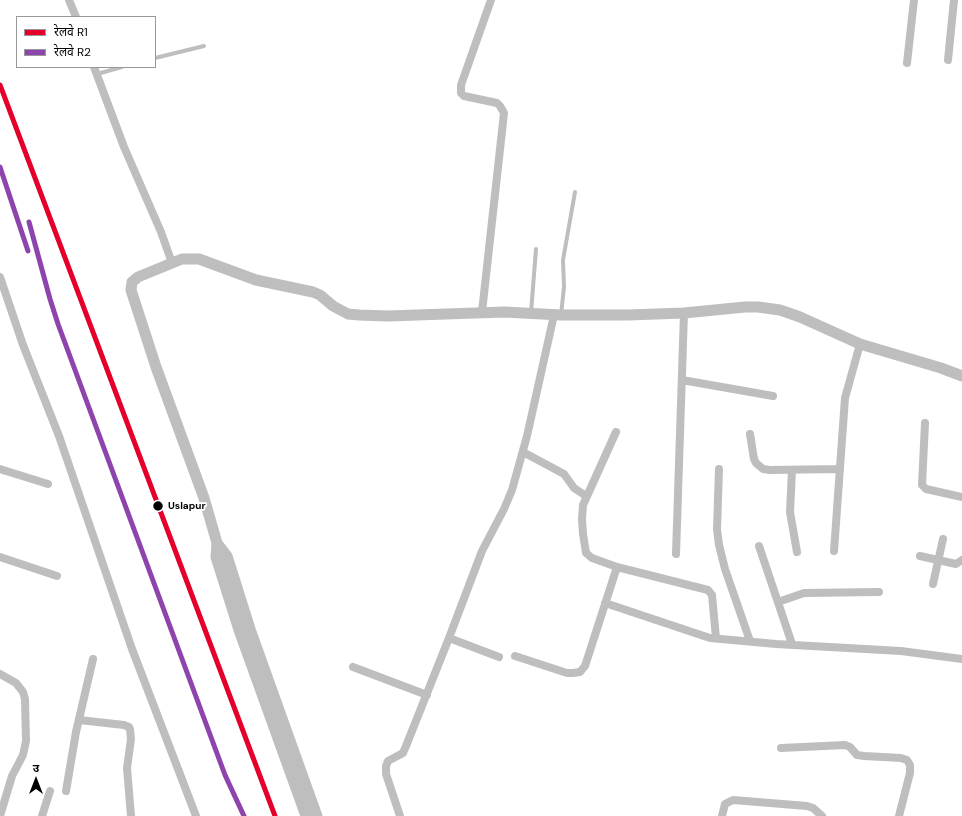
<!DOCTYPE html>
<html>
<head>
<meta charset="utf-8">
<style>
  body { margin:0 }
  #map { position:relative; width:962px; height:816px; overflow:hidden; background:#fff; font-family:"DM Sans","Noto Sans Devanagari",sans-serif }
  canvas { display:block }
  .legend { position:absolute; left:16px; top:16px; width:140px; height:52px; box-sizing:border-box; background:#fff; border:1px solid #999; margin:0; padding:5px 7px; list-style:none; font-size:12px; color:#000 }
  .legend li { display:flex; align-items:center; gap:8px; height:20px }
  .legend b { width:20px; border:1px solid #999 }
  .north { position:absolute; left:16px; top:760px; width:40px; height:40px; -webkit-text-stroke:3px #fff; paint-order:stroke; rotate:0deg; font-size:11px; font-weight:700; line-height:16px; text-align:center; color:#000 }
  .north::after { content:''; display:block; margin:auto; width:14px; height:18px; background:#000; clip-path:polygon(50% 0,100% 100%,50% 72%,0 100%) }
</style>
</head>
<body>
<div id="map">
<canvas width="962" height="816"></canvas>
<ul class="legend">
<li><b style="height:5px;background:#e4002b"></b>रेलवे R1</li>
<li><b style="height:5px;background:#8e44ad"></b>रेलवे R2</li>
</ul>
<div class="north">उ</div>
</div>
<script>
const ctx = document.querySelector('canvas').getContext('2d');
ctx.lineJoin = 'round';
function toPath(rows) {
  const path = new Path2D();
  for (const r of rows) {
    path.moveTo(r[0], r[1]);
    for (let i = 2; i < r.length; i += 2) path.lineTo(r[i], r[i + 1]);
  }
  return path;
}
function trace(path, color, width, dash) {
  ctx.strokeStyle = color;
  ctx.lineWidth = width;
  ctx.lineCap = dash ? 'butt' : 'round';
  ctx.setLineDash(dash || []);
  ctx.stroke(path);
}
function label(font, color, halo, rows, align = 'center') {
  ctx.font = font + ' "DM Sans",sans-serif';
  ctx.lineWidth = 3.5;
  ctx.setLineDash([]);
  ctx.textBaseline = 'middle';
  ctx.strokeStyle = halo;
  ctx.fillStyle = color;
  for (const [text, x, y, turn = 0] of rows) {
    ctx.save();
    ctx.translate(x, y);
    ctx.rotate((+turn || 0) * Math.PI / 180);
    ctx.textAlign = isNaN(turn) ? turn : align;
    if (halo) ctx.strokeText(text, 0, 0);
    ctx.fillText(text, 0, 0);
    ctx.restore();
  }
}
trace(toPath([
  [155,58,204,46],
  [97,74,122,67],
  [531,313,536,249],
  [561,315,564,287,563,260,575,192]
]), '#bebebe', 4);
trace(toPath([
  [69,0,76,17],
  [948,60,954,0],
  [907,63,914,0],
  [94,67,124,147,161,232,172,263],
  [0,277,23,345,59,436,132,649,196,816],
  [482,312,504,113,500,106,497,103,464,96,461,93,461,85,491,0],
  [682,380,773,396],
  [925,423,922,485,926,489,962,497],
  [616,432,583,505,582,519,583,534,586,553,592,558,617,567,708,590,712,595,716,638],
  [750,434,754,459,756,463,763,469,770,470,840,469],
  [523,452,564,474,574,488,586,496],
  [0,469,48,484],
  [719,469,717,529,719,545,725,569,750,641],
  [792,470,790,512,797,552],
  [759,546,792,644],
  [834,551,845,398,860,344],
  [676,554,684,313],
  [920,556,956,564,962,560],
  [0,557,57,576],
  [933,584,943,539],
  [778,602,804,593,879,592],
  [605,603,710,638,776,644,901,651,962,659],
  [449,638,499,657],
  [515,656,567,673,573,673,580,672,585,666,617,567],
  [353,667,427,695],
  [0,674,16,683,23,692,25,699,26,741,23,755,12,776,0,816],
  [79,720,124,725,129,727,130,729,131,739,127,768,131,816],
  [781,748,845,745,850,747,857,755,864,756,901,758,907,760,910,765,910,773,899,816],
  [66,791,76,732,93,659],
  [42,816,50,791],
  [400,816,386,774,386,766,388,761,403,753,406,746,449,638,482,551,504,509,512,490,527,436,554,315],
  [722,816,725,804,733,800,807,806,813,808,822,816]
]), '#bebebe', 8);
trace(toPath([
  [217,543,216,557,240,633,306,816],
  [317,816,250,629,227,556,217,543,204,498,156,367,131,290,132,282,138,277,182,259,199,259,256,280,313,292,320,295,333,306,348,314,359,315,388,316,504,312,561,315,628,315,684,313,745,307,758,307,780,310,800,317,860,344,941,368,962,376]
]), '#bebebe', 11);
trace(toPath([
  [0,85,275,816]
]), '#e4002b', 5);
trace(toPath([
  [0,167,28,251],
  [29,222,50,299,58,324,225,775,244,816]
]), '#8e44ad', 5);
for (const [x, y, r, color] of [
  [158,506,5.5,"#000"]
]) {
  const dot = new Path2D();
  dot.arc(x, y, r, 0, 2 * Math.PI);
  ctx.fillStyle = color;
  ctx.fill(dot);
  trace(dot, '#fff', 1.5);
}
label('bold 10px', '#000', '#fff', [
  ["Uslapur",168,506]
], 'left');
</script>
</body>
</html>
